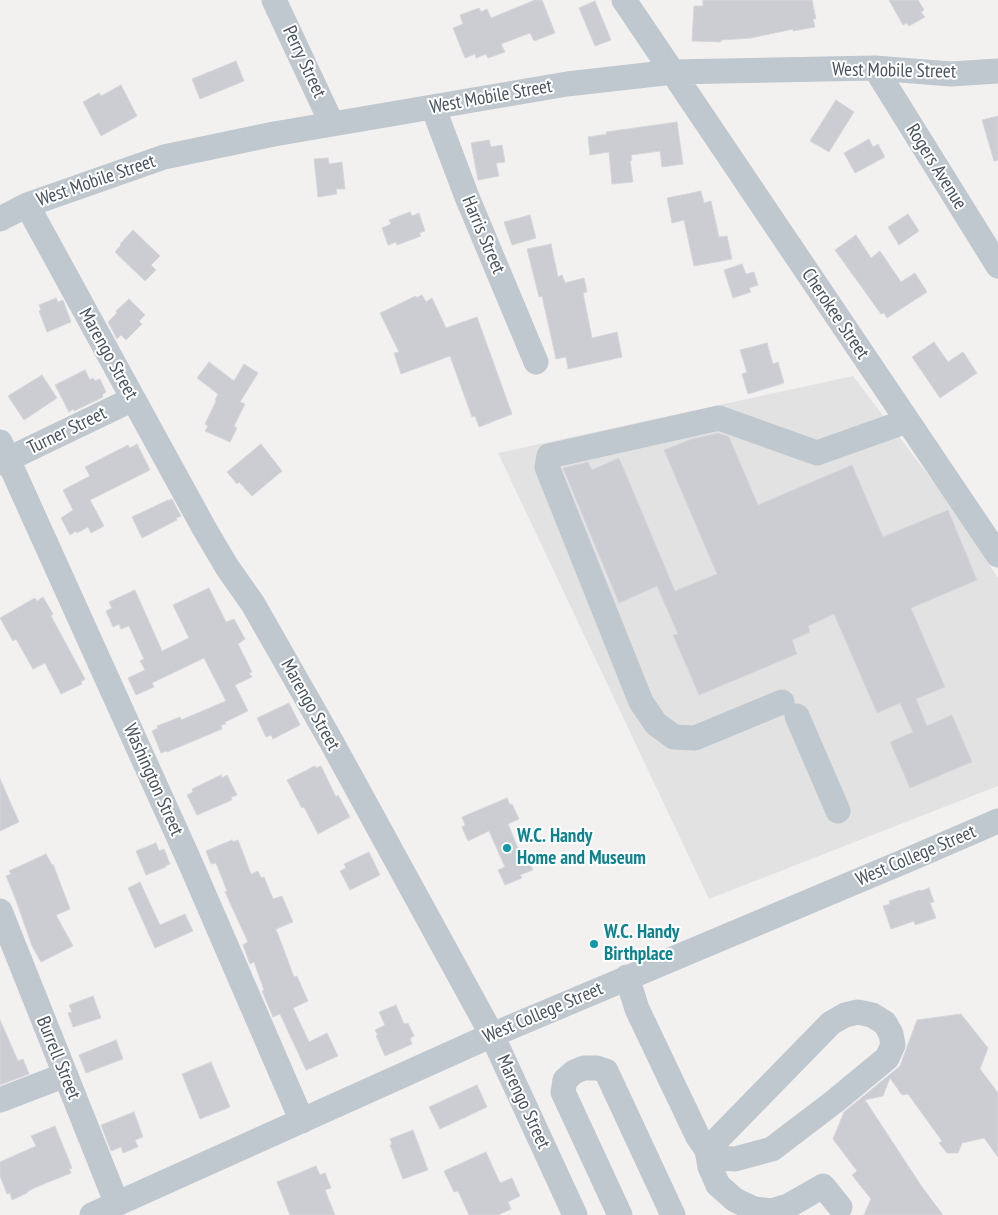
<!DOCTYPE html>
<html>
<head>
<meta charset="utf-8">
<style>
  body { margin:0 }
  canvas { display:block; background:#f3f0f0 }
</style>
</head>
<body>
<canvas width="998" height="1215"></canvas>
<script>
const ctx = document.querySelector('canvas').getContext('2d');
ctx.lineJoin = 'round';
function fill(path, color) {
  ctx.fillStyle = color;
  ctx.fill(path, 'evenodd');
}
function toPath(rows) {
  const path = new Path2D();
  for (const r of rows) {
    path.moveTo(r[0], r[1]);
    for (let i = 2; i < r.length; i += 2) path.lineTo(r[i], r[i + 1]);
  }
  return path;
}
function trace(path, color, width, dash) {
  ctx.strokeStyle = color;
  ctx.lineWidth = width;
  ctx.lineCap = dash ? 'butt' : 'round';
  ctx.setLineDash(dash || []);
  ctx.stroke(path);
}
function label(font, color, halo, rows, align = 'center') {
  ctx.font = font + ' "PT Sans Narrow",sans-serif';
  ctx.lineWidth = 4;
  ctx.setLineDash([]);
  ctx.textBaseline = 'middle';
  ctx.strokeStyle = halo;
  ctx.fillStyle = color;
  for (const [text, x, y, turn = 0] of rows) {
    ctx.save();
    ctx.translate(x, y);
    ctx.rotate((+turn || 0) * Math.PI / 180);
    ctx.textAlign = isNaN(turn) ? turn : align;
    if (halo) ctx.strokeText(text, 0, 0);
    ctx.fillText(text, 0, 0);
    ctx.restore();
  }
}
fill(toPath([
  [853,376,951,505,998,578,998,786,709,899,498,453]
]), '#e3e2e2');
const building = toPath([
  [535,0,542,0,555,33,534,41,530,33,501,44,505,52,488,58,486,54,476,58,475,54,465,58,453,28,463,24,460,15,479,8,481,12,487,9,491,18,535,0],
  [703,0,812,0,816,19,813,19,815,27,793,31,793,29,751,38,721,40,721,42,692,41,694,6,703,6,703,0],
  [889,0,918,0,924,10,921,12,925,17,909,26,907,23,903,25,889,0],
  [595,1,611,40,595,46,579,8,595,1],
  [236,61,244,81,200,99,192,79,236,61],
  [121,85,137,116,101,136,83,102,99,93,101,96,121,85],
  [836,100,854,112,829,152,810,141,836,100],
  [998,116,998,160,994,161,982,120,998,116],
  [677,122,683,164,662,167,660,151,631,155,632,160,630,161,633,182,612,184,609,152,590,155,588,137,607,134,606,132,677,122],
  [869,139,873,147,878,144,885,157,855,173,844,153,869,139],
  [489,140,491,147,502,145,505,162,496,163,499,176,478,180,471,143,489,140],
  [328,158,329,164,342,162,345,189,336,189,337,194,318,197,314,159,328,158],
  [701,191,704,203,711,201,719,237,727,236,732,259,694,266,684,220,672,223,667,198,701,191],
  [410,212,412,216,419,213,425,231,419,233,421,236,397,245,396,242,388,245,382,228,391,224,389,220,410,212],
  [908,214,919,231,899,245,888,227,908,214],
  [530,215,536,238,512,245,504,222,530,215],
  [133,230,160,256,151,265,156,270,145,281,115,252,121,245,120,244,133,230],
  [856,235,871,258,880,251,901,282,915,273,927,292,887,318,884,313,881,314,835,250,856,235],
  [551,244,558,277,562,275,565,283,584,278,587,292,583,293,592,338,617,332,622,357,568,369,566,357,556,359,542,296,539,297,527,249,551,244],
  [742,264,746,274,754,272,758,285,749,288,751,292,733,298,724,270,742,264],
  [422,295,426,302,432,298,446,328,477,317,512,414,479,427,475,416,472,417,450,356,401,374,394,353,399,352,380,313,416,296,416,298,422,295],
  [56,298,58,302,63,300,71,322,47,332,39,311,41,310,39,305,56,298],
  [129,299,145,315,139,321,142,324,126,340,121,335,117,339,108,322,117,313,116,311,129,299],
  [934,342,948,362,963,352,977,373,940,398,912,357,934,342],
  [767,343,773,364,778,362,784,383,748,394,742,374,747,372,740,350,767,343],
  [209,362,234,381,244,364,258,373,240,402,245,404,234,426,237,428,230,442,205,431,208,426,205,424,216,401,215,400,218,394,197,378,209,362],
  [85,370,90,380,93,378,95,381,100,379,106,392,102,395,103,397,74,411,73,409,69,412,55,385,85,370],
  [42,375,57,398,24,420,8,396,42,375],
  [718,433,729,437,758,505,852,465,883,537,948,510,977,580,911,608,945,687,916,699,927,726,952,715,972,762,910,788,890,742,913,732,900,703,877,713,834,614,808,626,810,632,792,640,797,654,699,695,673,635,678,634,657,586,619,603,563,468,588,462,592,470,619,458,675,591,717,574,664,450,692,439,718,433],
  [137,444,150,470,90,500,104,526,91,533,88,527,77,533,76,531,70,535,61,518,73,510,63,490,90,476,85,467,128,445,130,448,137,444],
  [261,444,282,471,252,496,239,482,237,484,227,472,261,444],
  [172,499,181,516,176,518,177,520,142,538,132,517,168,500,168,501,172,499],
  [209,588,226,622,234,619,245,639,238,644,252,672,249,673,252,677,235,685,248,711,225,722,226,724,221,725,222,729,167,752,166,751,161,753,152,731,158,728,157,726,180,717,181,720,226,701,204,658,152,683,154,687,136,695,128,678,145,670,140,661,144,659,129,626,121,629,119,624,113,627,106,611,112,608,109,602,135,590,162,651,189,638,173,605,209,588],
  [43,597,53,614,51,616,85,679,81,682,82,684,61,694,45,663,33,669,16,639,13,641,0,618,35,598,37,601,43,597],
  [289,703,300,725,273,739,271,735,266,737,257,718,289,703],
  [315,766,316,768,321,766,336,797,338,795,350,817,318,834,304,807,302,808,287,780,315,766],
  [221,775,222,778,227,775,237,795,231,797,232,800,197,815,187,795,193,792,192,789,221,775],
  [0,779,19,822,0,831,0,779],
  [507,798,510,805,512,804,519,819,508,824,522,858,527,856,533,870,520,875,522,878,505,885,498,870,505,867,489,831,468,841,462,827,465,825,462,817,507,798],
  [232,840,233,842,238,840,251,874,258,871,261,878,264,877,273,899,282,896,293,922,276,929,294,977,297,976,308,1001,293,1008,309,1042,327,1033,338,1056,309,1069,306,1070,280,1014,273,1017,262,991,264,990,254,962,250,964,243,945,248,942,225,892,227,891,216,863,211,864,206,851,232,840],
  [156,843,159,851,164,849,170,864,165,866,166,867,146,875,136,851,156,843],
  [369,852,380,875,350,890,340,871,346,868,344,864,369,852],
  [46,854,52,865,53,864,70,909,56,915,73,946,41,962,32,946,16,900,6,876,11,874,9,871,46,854],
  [140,882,160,925,185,914,193,931,155,948,128,888,140,882],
  [929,888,934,902,930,903,936,918,915,925,914,921,891,929,883,906,890,904,889,901,920,890,921,891,929,888],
  [93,996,101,1018,73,1027,68,1013,72,1012,69,1005,93,996],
  [396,1005,404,1024,408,1023,414,1036,410,1038,412,1044,385,1056,376,1036,378,1035,375,1030,385,1025,379,1012,396,1005],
  [961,1014,988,1048,980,1069,998,1093,998,1157,984,1138,962,1143,958,1153,947,1153,939,1143,942,1141,908,1094,902,1095,890,1078,883,1096,865,1100,922,1187,943,1215,864,1215,871,1199,852,1175,857,1171,833,1139,844,1112,900,1066,917,1020,961,1014],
  [0,1020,18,1061,23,1059,29,1074,0,1085,0,1020],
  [116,1040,123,1059,86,1073,79,1055,116,1040],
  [211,1062,230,1107,200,1119,182,1074,211,1062],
  [477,1085,487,1107,440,1129,429,1107,477,1085],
  [134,1112,143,1137,135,1140,138,1147,123,1153,121,1147,111,1151,101,1125,134,1112],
  [55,1126,72,1168,69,1169,71,1173,34,1188,27,1192,27,1193,12,1200,10,1193,7,1194,0,1176,0,1162,36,1146,31,1136,55,1126],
  [413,1130,428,1170,403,1179,390,1145,392,1144,390,1139,413,1130],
  [486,1152,500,1183,512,1178,520,1196,508,1202,511,1209,498,1215,469,1215,458,1191,454,1192,444,1171,486,1152],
  [316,1166,320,1175,325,1173,331,1188,325,1190,335,1215,290,1215,277,1182,316,1166]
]);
fill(building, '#cbcdd2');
trace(building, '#d5d7db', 1);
trace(toPath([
  [274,0,332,124],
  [624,0,998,555],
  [875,68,998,266],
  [433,107,467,197,536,362],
  [27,205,204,528,227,567,253,604,331,741,492,1035,575,1215],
  [0,219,27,205,164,157,274,134,567,84,673,72,875,68,951,74,998,71],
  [0,442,189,860,302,1121],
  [0,463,133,399],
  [782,702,695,738,674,737,656,724,641,702,547,467,549,456,719,418,817,453,907,421],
  [797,716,838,811],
  [0,911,117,1204],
  [627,977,637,1009,698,1137,707,1150,718,1158,735,1159,772,1149,835,1101,887,1058,893,1045,891,1034,885,1023,872,1015,858,1012,845,1015,831,1023,707,1150],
  [0,1100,65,1075],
  [707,1150,710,1167,718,1185,735,1200,754,1209,772,1211,788,1206,823,1186,840,1207],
  [92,1215,492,1035,917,856,998,821],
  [620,1215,563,1092,565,1080,574,1072,584,1068,597,1068,606,1071,673,1215]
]), '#bfc8ce', 25);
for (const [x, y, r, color] of [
  [507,848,5,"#0f9aa8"],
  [594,944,5,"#0f9aa8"]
]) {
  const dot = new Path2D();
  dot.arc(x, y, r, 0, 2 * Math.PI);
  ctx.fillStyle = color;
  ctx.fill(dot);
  trace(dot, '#fff', 2);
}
label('19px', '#49535d', '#fff', [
  ["Perry Street",304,62,65],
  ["West Mobile Street",894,71,1],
  ["West Mobile Street",491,97,-10],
  ["Rogers Avenue",936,167,58],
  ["West Mobile Street",96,181,-19],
  ["Harris Street",483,235,67],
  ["Cherokee Street",835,314,56],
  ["Marengo Street",108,354,61],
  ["Turner Street",67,431,-26],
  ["Marengo Street",310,705,61],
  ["Washington Street",153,780,66],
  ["West College Street",916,856,-23],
  ["West College Street",543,1013,-23],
  ["Burrell Street",58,1058,68],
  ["Marengo Street",523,1102,65]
]);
label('bold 19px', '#0d838f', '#fff', [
  ["W.C. Handy",517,837],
  ["Home and Museum",517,859],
  ["W.C. Handy",604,933],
  ["Birthplace",604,955]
], 'left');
</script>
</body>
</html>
